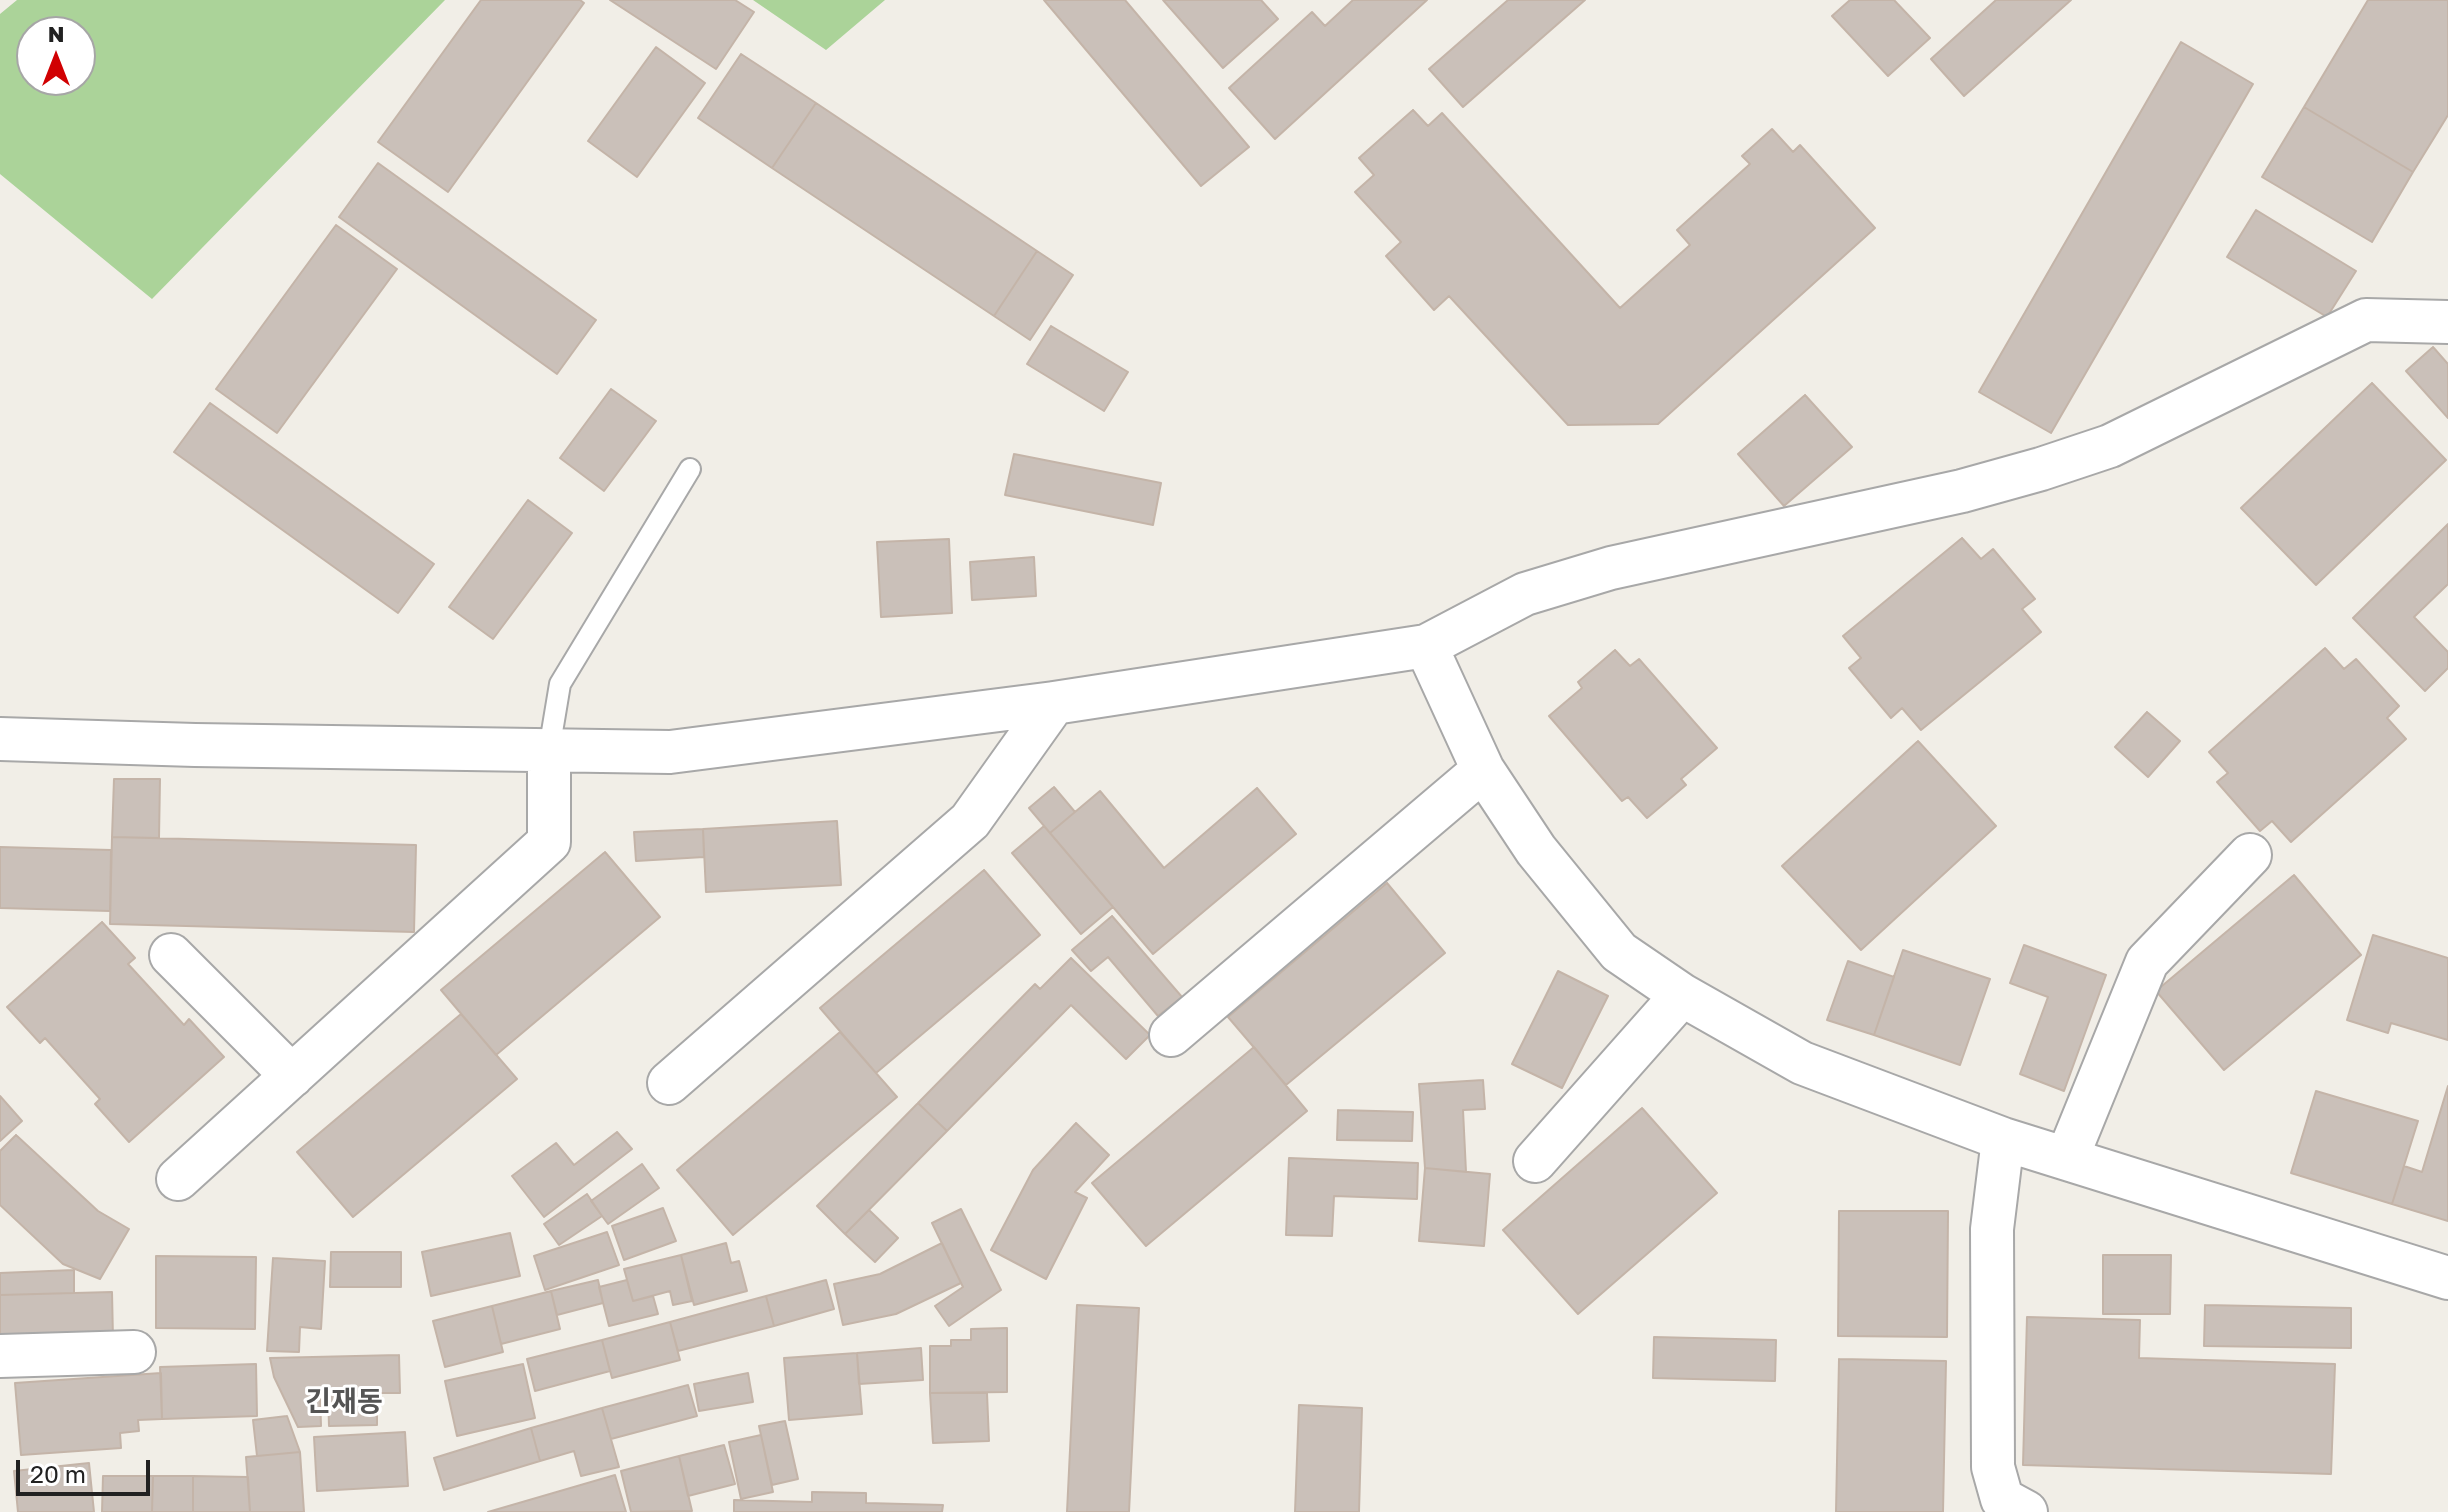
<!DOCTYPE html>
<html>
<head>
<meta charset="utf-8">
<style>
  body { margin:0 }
  #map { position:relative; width:2448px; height:1512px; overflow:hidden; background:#f1eee7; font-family:"Golos Text",sans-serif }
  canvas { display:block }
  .north { position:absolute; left:16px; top:16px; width:80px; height:80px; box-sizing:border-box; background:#fff; border:2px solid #a6a6a6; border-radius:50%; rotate:0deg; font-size:22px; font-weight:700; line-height:32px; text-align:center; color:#212121 }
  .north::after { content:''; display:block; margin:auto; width:28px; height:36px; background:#d10002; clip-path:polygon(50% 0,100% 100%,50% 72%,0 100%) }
  .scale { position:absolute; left:16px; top:1460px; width:134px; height:36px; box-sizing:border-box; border:4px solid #212121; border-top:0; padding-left:10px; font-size:24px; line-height:28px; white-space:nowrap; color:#212121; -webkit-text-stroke:6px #fff; paint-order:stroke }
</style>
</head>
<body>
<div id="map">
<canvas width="2448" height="1512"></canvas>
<div class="north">N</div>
<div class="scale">20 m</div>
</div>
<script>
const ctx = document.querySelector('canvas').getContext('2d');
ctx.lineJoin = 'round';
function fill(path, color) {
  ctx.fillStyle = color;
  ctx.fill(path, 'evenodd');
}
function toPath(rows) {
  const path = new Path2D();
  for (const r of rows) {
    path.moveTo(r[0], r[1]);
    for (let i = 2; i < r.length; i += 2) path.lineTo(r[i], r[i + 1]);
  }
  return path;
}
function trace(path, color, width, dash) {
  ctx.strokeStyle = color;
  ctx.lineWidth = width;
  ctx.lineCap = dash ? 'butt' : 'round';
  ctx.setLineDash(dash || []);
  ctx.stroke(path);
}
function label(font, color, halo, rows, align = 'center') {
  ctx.font = font + ' "Golos Text","Noto Sans KR",sans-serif';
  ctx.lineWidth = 6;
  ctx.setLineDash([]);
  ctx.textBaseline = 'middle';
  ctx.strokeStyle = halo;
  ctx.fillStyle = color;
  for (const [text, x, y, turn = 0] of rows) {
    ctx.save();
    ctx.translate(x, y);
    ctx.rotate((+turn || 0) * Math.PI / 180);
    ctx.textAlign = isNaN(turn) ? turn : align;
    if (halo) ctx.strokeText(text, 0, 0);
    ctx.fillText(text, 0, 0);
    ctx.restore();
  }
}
fill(toPath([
  [17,0,445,0,152,299,0,174,0,14],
  [80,32,80,80,32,80,32,32],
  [753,0,885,0,826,50]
]), '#abd399');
const building = toPath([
  [481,0,580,0,584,3,448,192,378,142,481,0],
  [610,0,735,0,754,12,716,69,610,0],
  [1044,0,1125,0,1249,147,1201,186,1044,0],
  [1163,0,1261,0,1278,19,1223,68,1163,0],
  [1353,0,1427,0,1275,139,1229,88,1312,12,1325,26,1353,0],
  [1508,0,1585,0,1463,107,1429,69,1508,0],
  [1850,0,1894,0,1930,38,1888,76,1832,16,1850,0],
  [1996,0,2071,0,1964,96,1931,59,1996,0],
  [2368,0,2448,0,2448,115,2413,172,2304,107,2368,0],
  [2181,42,2253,84,2051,433,1979,392,2181,42],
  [656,47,705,83,637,177,588,141,656,47],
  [741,54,816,103,772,168,698,118,741,54],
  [816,103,1037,251,994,316,772,168,816,103],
  [2304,107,2413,172,2372,242,2262,177,2304,107],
  [1413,110,1428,126,1442,113,1620,308,1690,245,1677,230,1750,164,1742,156,1772,129,1793,152,1800,145,1875,228,1658,424,1568,425,1449,296,1434,310,1386,256,1401,242,1355,192,1374,175,1359,158,1413,110],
  [378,163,596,320,557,374,339,217,378,163],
  [2256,210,2356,271,2327,317,2227,257,2256,210],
  [336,225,397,269,277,433,216,389,336,225],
  [1037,251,1073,275,1030,340,994,316,1037,251],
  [1051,326,1128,372,1104,411,1027,364,1051,326],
  [2433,347,2448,364,2448,418,2406,371,2433,347],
  [2372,383,2446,460,2316,585,2241,508,2372,383],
  [611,389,656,421,604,491,560,458,611,389],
  [1805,395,1852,447,1784,506,1738,454,1805,395],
  [210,403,434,564,398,613,174,452,210,403],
  [1014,454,1161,483,1153,525,1005,495,1014,454],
  [528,500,572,533,493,639,449,607,528,500],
  [2448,524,2448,584,2414,617,2448,652,2448,668,2425,691,2353,618,2448,524],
  [1962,538,1981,559,1993,549,2035,599,2022,609,2041,632,1921,730,1902,708,1891,718,1849,668,1861,658,1843,636,1962,538],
  [949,539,952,613,881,617,877,542,949,539],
  [1034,557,1036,596,972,600,970,562,1034,557],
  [2325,648,2344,669,2356,659,2399,706,2387,718,2406,739,2291,842,2272,821,2260,831,2217,782,2228,773,2209,752,2325,648],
  [1615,650,1630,666,1639,659,1717,748,1681,779,1686,785,1647,818,1628,797,1622,801,1549,716,1582,688,1578,682,1615,650],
  [2147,712,2180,741,2148,777,2115,747,2147,712],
  [1918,741,1996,826,1861,950,1782,866,1918,741],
  [114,779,160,779,159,838,112,837,114,779],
  [1054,787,1075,812,1050,833,1029,808,1054,787],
  [1257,788,1296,834,1153,954,1050,833,1100,791,1164,868,1257,788],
  [837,821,841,885,706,892,703,829,837,821],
  [1044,826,1113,907,1081,934,1012,853,1044,826],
  [703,829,704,857,636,861,634,832,703,829],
  [112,837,416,845,414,932,110,924,112,837],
  [0,847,111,850,110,911,0,908,0,847],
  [605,852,660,917,496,1055,441,990,605,852],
  [984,870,1040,935,876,1073,820,1008,984,870],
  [2294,875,2361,955,2224,1070,2156,991,2294,875],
  [1387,883,1445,953,1286,1085,1228,1017,1387,883],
  [1112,916,1182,997,1158,1016,1108,957,1091,971,1072,950,1112,916],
  [102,922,135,958,128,964,184,1025,189,1019,224,1057,129,1142,95,1104,100,1099,45,1038,40,1043,7,1007,102,922],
  [2373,935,2448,958,2448,1040,2391,1023,2388,1033,2347,1020,2373,935],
  [2024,945,2106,975,2064,1091,2020,1074,2048,997,2010,983,2024,945],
  [1903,950,1990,979,1960,1065,1874,1035,1903,950],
  [1071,958,1150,1035,1126,1059,1071,1005,947,1131,918,1103,1035,984,1040,989,1071,958],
  [1848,961,1894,977,1874,1035,1827,1020,1848,961],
  [1558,971,1608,996,1562,1088,1512,1064,1558,971],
  [461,1014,517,1079,353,1217,297,1152,461,1014],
  [840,1032,897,1097,733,1235,677,1170,840,1032],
  [1254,1047,1307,1111,1146,1246,1092,1183,1254,1047],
  [1483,1080,1485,1109,1463,1110,1466,1172,1425,1168,1419,1084,1483,1080],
  [2448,1086,2448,1221,2392,1204,2404,1166,2422,1172,2448,1086],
  [2316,1091,2418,1121,2392,1204,2291,1173,2316,1091],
  [0,1096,22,1121,0,1141,0,1096],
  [918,1103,947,1131,845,1234,817,1206,918,1103],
  [1642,1108,1717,1193,1578,1314,1503,1230,1642,1108],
  [1338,1110,1413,1112,1412,1141,1337,1140,1338,1110],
  [1076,1123,1109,1155,1075,1192,1087,1198,1046,1279,991,1250,1033,1170,1076,1123],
  [617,1132,632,1149,544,1217,512,1176,556,1143,574,1165,617,1132],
  [16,1135,98,1211,129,1229,100,1279,63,1264,0,1205,0,1151,16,1135],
  [1289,1158,1418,1163,1417,1199,1334,1196,1332,1236,1286,1235,1289,1158],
  [642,1164,659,1188,608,1224,591,1201,642,1164],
  [1425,1168,1490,1174,1484,1246,1419,1241,1425,1168],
  [587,1194,602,1216,559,1245,544,1224,587,1194],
  [663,1208,676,1241,624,1260,612,1226,663,1208],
  [961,1209,1001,1290,949,1326,935,1306,963,1287,932,1223,961,1209],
  [869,1210,898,1238,875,1262,845,1234,869,1210],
  [1839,1211,1948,1211,1947,1337,1838,1336,1839,1211],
  [607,1232,619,1265,545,1290,534,1256,607,1232],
  [510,1233,520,1276,431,1296,422,1252,510,1233],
  [726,1243,731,1263,739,1261,747,1291,694,1305,681,1255,726,1243],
  [942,1243,961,1283,896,1314,843,1325,834,1284,880,1274,942,1243],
  [331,1252,401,1252,401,1287,330,1287,331,1252],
  [681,1255,692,1301,673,1305,670,1291,633,1301,624,1269,681,1255],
  [2103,1255,2171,1255,2170,1314,2103,1314,2103,1255],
  [156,1256,256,1257,255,1329,156,1328,156,1256],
  [273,1258,325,1261,321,1329,300,1327,299,1352,267,1351,273,1258],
  [74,1270,74,1293,0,1295,0,1273,74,1270],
  [598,1280,603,1303,557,1315,551,1291,598,1280],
  [627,1280,633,1301,653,1296,658,1314,609,1326,599,1287,627,1280],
  [826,1280,834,1309,774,1326,766,1296,826,1280],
  [551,1291,560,1329,501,1344,492,1306,551,1291],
  [112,1292,113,1339,0,1342,0,1295,112,1292],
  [766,1296,774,1326,678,1351,670,1322,766,1296],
  [1077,1305,1139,1308,1129,1512,1067,1512,1077,1305],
  [2205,1305,2351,1308,2351,1348,2204,1346,2205,1305],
  [492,1306,503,1352,445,1367,433,1321,492,1306],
  [2027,1317,2140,1320,2139,1358,2335,1364,2331,1474,2023,1465,2027,1317],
  [670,1322,680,1360,612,1378,602,1340,670,1322],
  [1007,1328,1007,1392,930,1393,930,1346,951,1346,951,1340,971,1340,971,1329,1007,1328],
  [1654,1337,1776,1340,1775,1381,1653,1378,1654,1337],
  [602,1340,610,1371,535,1391,527,1359,602,1340],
  [921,1348,923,1380,859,1384,857,1353,921,1348],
  [857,1353,862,1414,789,1420,784,1358,857,1353],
  [399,1355,400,1393,377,1393,377,1425,329,1426,328,1394,320,1394,321,1426,298,1427,274,1377,270,1358,399,1355],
  [1839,1359,1946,1361,1943,1512,1836,1512,1839,1359],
  [256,1364,257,1416,162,1419,160,1367,256,1364],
  [523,1364,535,1418,457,1436,445,1381,523,1364],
  [161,1373,162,1419,138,1420,139,1431,120,1433,121,1448,21,1455,15,1383,161,1373],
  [748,1373,753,1402,699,1411,694,1384,748,1373],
  [688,1385,697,1416,611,1439,602,1408,688,1385],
  [930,1393,987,1393,989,1441,933,1443,930,1393],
  [1299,1405,1362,1408,1359,1512,1295,1512,1299,1405],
  [602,1408,619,1467,581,1476,574,1451,540,1461,531,1428,602,1408],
  [287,1416,300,1452,257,1456,253,1420,287,1416],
  [785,1421,798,1479,772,1485,759,1426,785,1421],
  [531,1428,540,1461,444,1490,434,1458,531,1428],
  [405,1432,408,1486,317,1491,314,1437,405,1432],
  [761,1435,773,1492,741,1499,729,1442,761,1435],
  [724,1445,735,1484,688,1496,679,1456,724,1445],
  [300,1452,304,1512,250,1512,246,1457,300,1452],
  [679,1456,692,1511,631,1512,621,1471,679,1456],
  [89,1463,94,1512,18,1512,14,1471,89,1463],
  [615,1475,626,1512,488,1512,615,1475],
  [103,1476,153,1476,152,1512,102,1512,103,1476],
  [153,1476,193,1476,193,1512,152,1512,153,1476],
  [193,1476,248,1477,250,1512,193,1512,193,1476],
  [812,1492,866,1493,866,1503,943,1505,942,1512,734,1512,734,1500,812,1502,812,1492]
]);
fill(building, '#cac0b9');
trace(building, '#c4b4a8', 2);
const service = toPath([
  [549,750,560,684,690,469]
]);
const minor = toPath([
  [1426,646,1525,594,1611,568,1962,491,2041,469,2110,446,2366,320,2448,322],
  [0,739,195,745,670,752,1054,703,1426,646,1483,770,1536,850,1619,952,1682,995,1802,1063,2003,1139,2448,1278],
  [171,955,292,1076],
  [1171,1035,1483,770],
  [669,1083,970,821,1054,703],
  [2003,1139,1992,1229,1993,1467,2002,1499,2026,1512],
  [2067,1158,2147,962,2250,855],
  [1535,1161,1682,995],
  [178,1179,549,842,549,750],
  [0,1356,134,1352]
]);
trace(service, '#a8a8a8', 24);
trace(minor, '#a8a8a8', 46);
trace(service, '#fff', 20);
trace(minor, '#fff', 42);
label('bold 28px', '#545454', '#fff', [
  ["긴재동",344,1402]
]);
</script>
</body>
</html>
